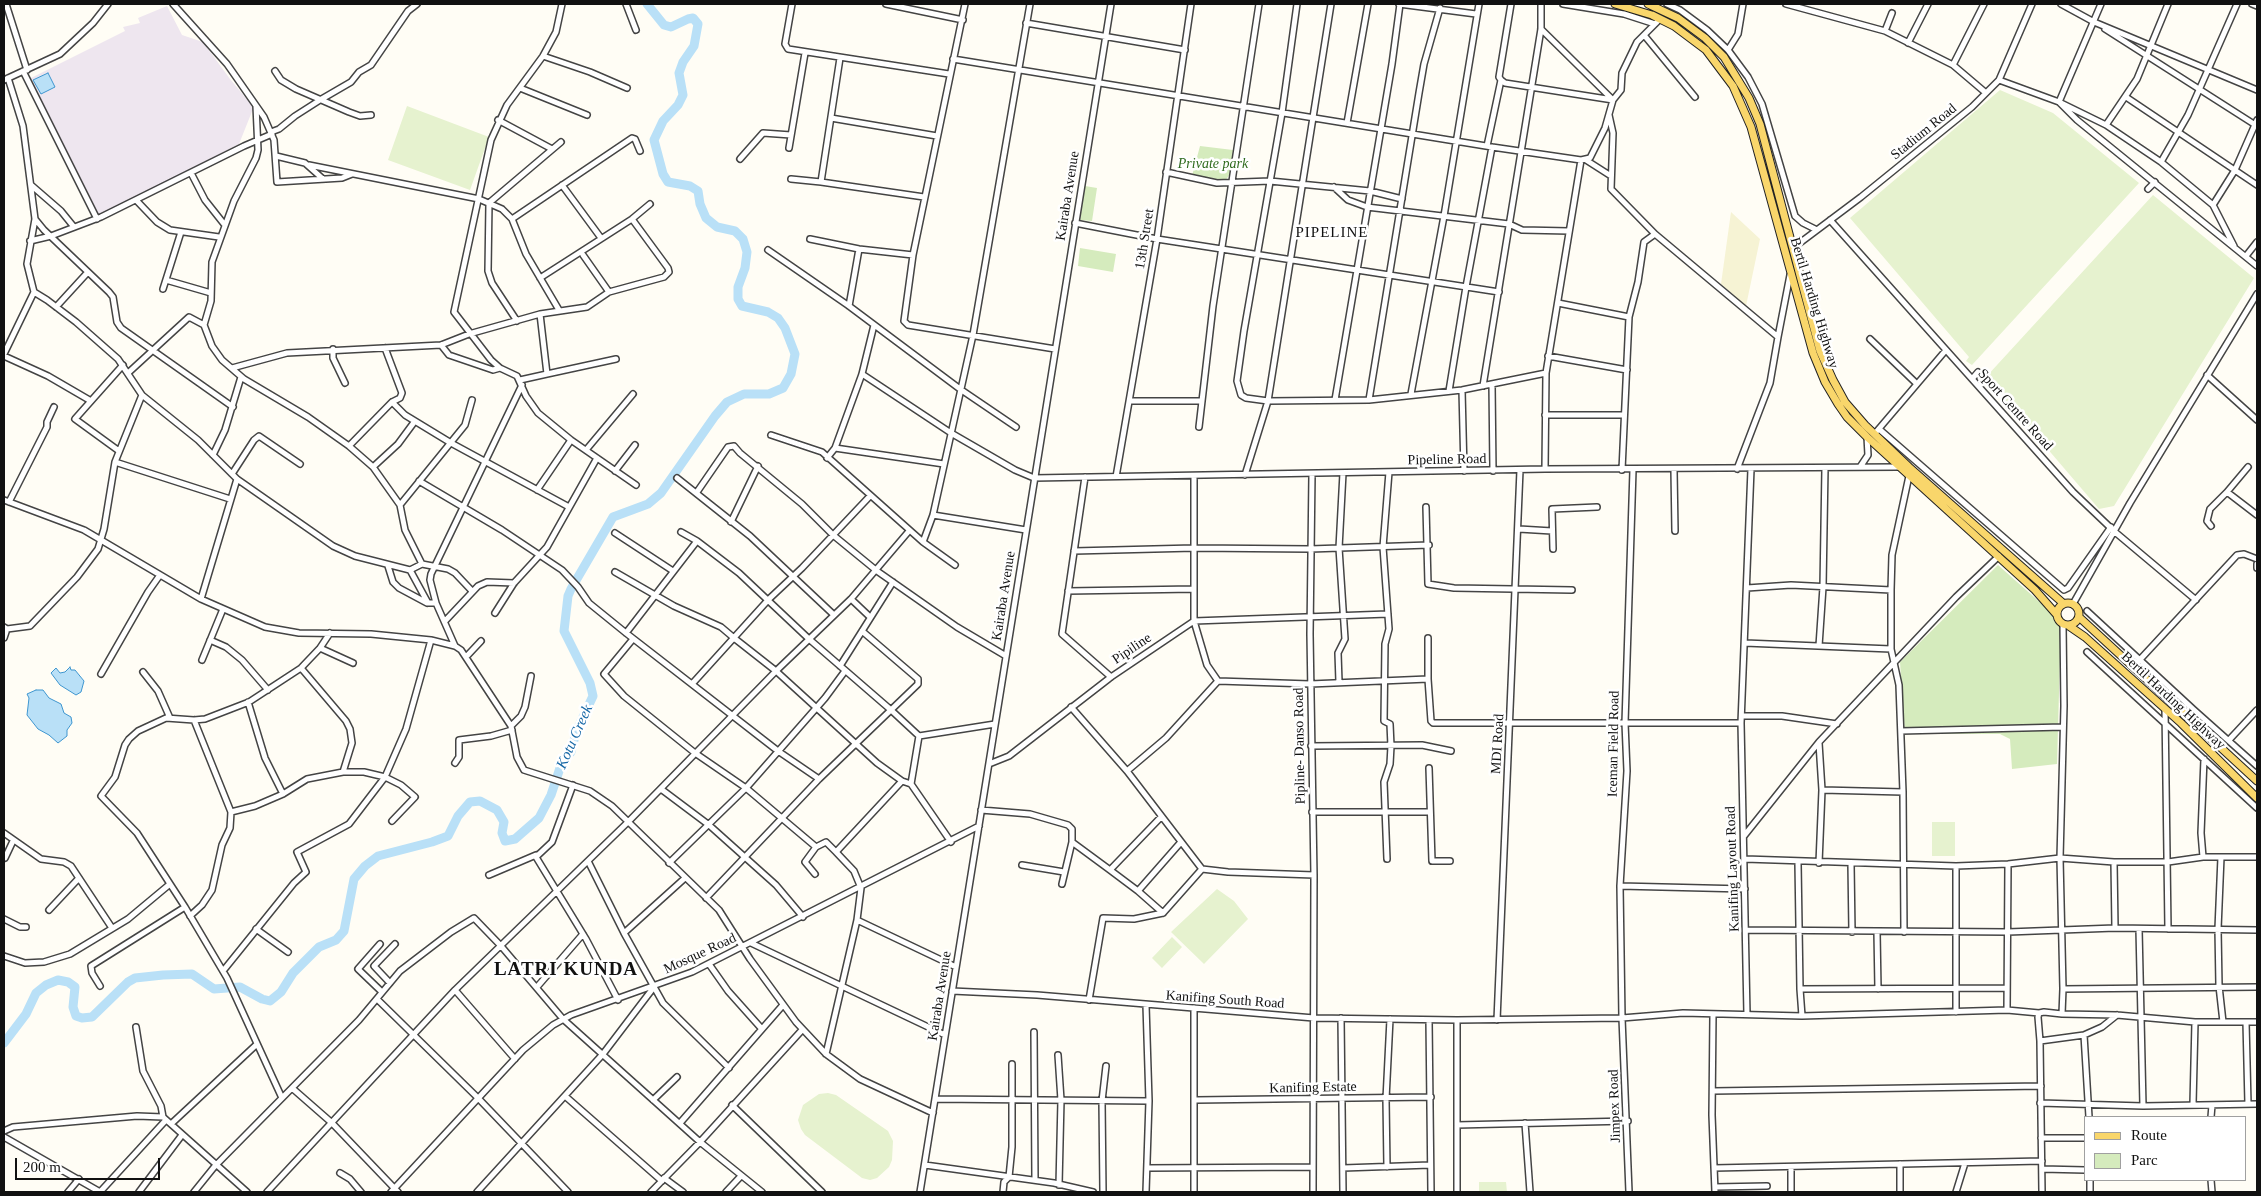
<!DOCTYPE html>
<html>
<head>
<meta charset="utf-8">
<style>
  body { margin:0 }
  #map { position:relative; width:2261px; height:1196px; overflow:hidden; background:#fffdf5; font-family:Georgia,serif }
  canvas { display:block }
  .frame { position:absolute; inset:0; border:5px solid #111; pointer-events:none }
  .legend { position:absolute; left:2084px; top:1116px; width:162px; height:65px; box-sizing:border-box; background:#fff; border:1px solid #a0a0a0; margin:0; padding:6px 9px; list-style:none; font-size:15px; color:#111 }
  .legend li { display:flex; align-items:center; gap:10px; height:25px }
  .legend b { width:25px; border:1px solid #a0a0a0 }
  .scale { position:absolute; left:15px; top:1158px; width:145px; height:22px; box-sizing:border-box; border:2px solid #111; border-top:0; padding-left:6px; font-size:15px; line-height:18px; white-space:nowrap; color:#111; -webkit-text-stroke:4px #fff; paint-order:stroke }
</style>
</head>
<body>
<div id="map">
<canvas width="2261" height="1196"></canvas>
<div class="frame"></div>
<ul class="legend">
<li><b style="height:6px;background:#f9d66b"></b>Route</li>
<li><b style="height:14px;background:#d5ebbd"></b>Parc</li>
</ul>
<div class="scale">200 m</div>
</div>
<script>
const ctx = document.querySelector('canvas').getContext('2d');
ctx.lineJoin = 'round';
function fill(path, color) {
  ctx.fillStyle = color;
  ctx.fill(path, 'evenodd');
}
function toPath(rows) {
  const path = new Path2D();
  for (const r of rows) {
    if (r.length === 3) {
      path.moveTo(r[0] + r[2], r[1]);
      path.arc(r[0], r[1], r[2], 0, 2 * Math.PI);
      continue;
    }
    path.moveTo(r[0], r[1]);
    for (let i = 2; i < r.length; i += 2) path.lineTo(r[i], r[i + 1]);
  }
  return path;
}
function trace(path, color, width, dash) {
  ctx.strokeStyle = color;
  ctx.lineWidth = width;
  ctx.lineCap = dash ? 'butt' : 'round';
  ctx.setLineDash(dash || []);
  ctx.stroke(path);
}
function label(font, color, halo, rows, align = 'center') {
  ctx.font = font + ' Georgia,serif';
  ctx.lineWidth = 5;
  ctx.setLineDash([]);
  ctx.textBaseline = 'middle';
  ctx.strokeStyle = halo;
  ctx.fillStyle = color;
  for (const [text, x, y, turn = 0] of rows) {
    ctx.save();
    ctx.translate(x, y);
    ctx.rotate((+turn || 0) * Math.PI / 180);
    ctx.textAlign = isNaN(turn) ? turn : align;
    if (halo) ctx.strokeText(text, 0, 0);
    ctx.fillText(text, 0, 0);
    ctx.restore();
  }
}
fill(toPath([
  [167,6,182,35,203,42,230,79,250,103,253,109,239,144,99,217,29,79,125,31,123,27,140,23,138,18]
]), '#eee6ef');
fill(toPath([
  [1731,212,1760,239,1746,306,1721,284]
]), '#f6f3d4');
fill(toPath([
  [1200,146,1233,150,1230,174,1225,181,1218,181,1192,176],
  [1085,186,1097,188,1092,221,1080,220],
  [1080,248,1116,254,1113,272,1078,266],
  [1998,565,2061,621,2057,764,2012,769,2010,739,2000,734,1905,734,1900,662]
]), '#d5ebbd');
fill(toPath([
  [2000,90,2053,113,2139,183,1972,365,1966,361,1969,357,1850,218],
  [407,106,489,137,470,190,388,160],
  [2153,195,2254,278,2114,506,2099,509,1986,377],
  [1932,822,1955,822,1955,856,1932,856],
  [1217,889,1234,901,1248,919,1204,964,1171,932],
  [1172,937,1182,947,1162,968,1152,958],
  [828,1093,836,1095,888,1131,893,1141,892,1160,889,1167,877,1178,870,1180,862,1178,805,1135,801,1129,798,1120,803,1105,819,1094],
  [1479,1182,1506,1182,1507,1192,1479,1192]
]), '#e6f2cf');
const water = toPath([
  [48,73,55,87,41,94,33,80,48,73],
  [70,667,71,670,75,670,84,681,81,692,76,695,60,685,51,673,56,668,60,673,65,672,70,667],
  [36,690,43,690,49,698,61,704,64,713,71,717,72,723,67,730,67,736,58,743,49,735,38,729,27,715,29,698,27,694,36,690]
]);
fill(water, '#b9e0f7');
trace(water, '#3f96cf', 1);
trace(toPath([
  [4,1043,26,1014,36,993,46,985,58,980,68,982,75,987,73,1007,76,1016,82,1018,92,1017,128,982,135,978,163,975,192,974,214,989,240,987,262,999,270,1001,281,992,293,973,319,947,336,940,344,931,354,879,365,866,378,856,432,842,448,836,458,816,470,802,480,801,497,810,504,822,502,833,505,841,515,839,539,818,551,795,562,762,571,752,576,732,593,696,590,683,564,631,568,596,571,589,613,517,648,504,661,493,715,416,727,402,744,394,769,394,783,388,791,374,795,354,785,328,778,318,768,312,742,306,738,299,738,287,745,268,747,252,743,239,735,231,717,227,706,218,700,204,698,191,690,186,668,182,663,174,654,140,663,121,678,105,683,95,679,73,683,62,694,46,698,24,693,18,688,19,671,27,664,25,647,4]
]), '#b9e0f7', 9);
const minor = toPath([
  [6,4,27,70],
  [173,4,227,64,264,117,274,140,277,182,342,178,352,174],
  [562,4,556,32,543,56,507,105,491,140,454,312,491,360,500,368,517,376,526,396,538,413,571,440,636,485],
  [626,4,636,30],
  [792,4,785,44,788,49,949,74],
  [886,4,963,20],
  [965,4,913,255,904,321,908,325,1055,349],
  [1297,4,1282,113,1244,331,1237,381,1241,395,1246,398,1268,401,1369,400,1462,390,1546,373],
  [1399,4,1476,14],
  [1511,4,1499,77,1501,80,1505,83,1613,100,1621,90,1622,73,1637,42,1660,19],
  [1563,4,1624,14,1655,24],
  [1667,4,1680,10,1707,30,1728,50,1748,77,1762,104,1795,216,1803,223,1817,230],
  [1786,4,1885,31,1953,65,1986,93],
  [2061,4,2094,22,2257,90],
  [2101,4,2059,102,2106,125,2161,162,2213,205,2234,246],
  [2252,4,2257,6],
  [1026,23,1185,50],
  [1541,29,1613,100,1605,128,1590,158,1581,160],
  [2105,29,2257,126],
  [1885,31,1892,13],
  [1644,35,1695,97],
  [1908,43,1928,4],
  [1728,50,1738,34,1743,4],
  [543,56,590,72,627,88],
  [953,59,1492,147,1581,160,1546,373,1545,469],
  [1953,65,1984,4],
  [23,71,97,219],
  [275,71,281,80,296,89,349,112,360,116,371,115],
  [4,80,60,54,93,23,108,4],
  [1999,80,2059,102,2077,120,2257,266],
  [520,88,587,115],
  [2126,97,2257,185],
  [256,106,258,150,256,158,234,201,212,262,211,301,204,325,212,346,222,360,244,379,308,417,349,446,373,467,400,505,405,530,422,564],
  [1609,115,1613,133,1611,189,1655,234,1644,242,1638,282,1629,317,1622,470],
  [831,118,937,136],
  [498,120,552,149],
  [1347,123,1368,4],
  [2106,125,2137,79,2168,4],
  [271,132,279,129,295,116,320,100,351,82,359,72,371,65,408,11,417,4],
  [1487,146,1501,80],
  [789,148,805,53],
  [276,156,305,163,323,179],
  [740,159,763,133,791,135],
  [1586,160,1611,176],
  [2161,162,2188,115,2237,4],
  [309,165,479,199,502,209,512,219,526,254,559,310],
  [1166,172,1217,183,1270,181,1370,191,1402,199],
  [191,173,205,200,224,224],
  [791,179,821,182,924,197],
  [821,182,840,58],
  [31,185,61,211,74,227],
  [562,185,601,238],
  [1334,187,1348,200,1367,207,1509,224,1522,230,1569,231],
  [2148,189,2155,182],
  [136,200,157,222,170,230,219,237],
  [2213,205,2235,170,2257,120],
  [35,219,44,230,109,292,113,297,117,322,121,328,233,407],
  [512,219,632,138,635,139,640,151],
  [1830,220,2073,492,2115,532,2196,600],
  [1075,223,1157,239,1499,292],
  [1655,234,1778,337,1770,383,1737,469],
  [810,239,859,249,913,255],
  [30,241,51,236,101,217,244,146,272,134],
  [1793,248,1861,197,1972,107,1999,80,2032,4],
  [768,250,849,306,960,389,1016,427],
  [583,255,609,292],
  [2246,256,2257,242],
  [540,278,632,219,650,204],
  [166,280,211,293],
  [163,289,181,232],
  [1558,303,1629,317],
  [849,306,859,249],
  [56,307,88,272],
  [540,314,547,374,616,359],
  [517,321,492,283,488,271,489,203,561,142],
  [1778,337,1790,275],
  [1870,339,1917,384],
  [441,345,449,355,493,370,500,368],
  [385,348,402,393,400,398,392,402,405,415,451,443,569,507],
  [333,349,333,358,345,383],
  [4,354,34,292,27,264,35,219,23,126,8,78],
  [4,356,48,376,91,401],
  [1548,356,1627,370],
  [232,368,287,353,441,345,469,334,540,314,587,307,609,292,664,277,669,272,668,268,632,219],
  [128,373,189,317,204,325],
  [862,374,951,433,1015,470,1034,478,1545,469,1898,467],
  [2207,375,2257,420],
  [1972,379,1978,372],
  [520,380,547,374],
  [1492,384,1493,471],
  [1483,386,1541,29,1541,4],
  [1462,390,1464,471],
  [1449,391,1466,287,1492,147],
  [1411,394,1444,216,1479,4],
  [142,395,198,440,237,479,333,546,355,556,410,570,422,564,448,569,455,573,472,591],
  [1335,400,1392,64,1400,4],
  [1369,400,1419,93,1424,64,1440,8],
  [1130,401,1202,401],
  [1545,415,1624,415],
  [1199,427,1213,306,1259,4],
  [1879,429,2064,590,2068,588,2111,527],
  [1877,431,1946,350],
  [771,435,822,452,923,542,933,515,973,335,1030,4],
  [349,446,392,402],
  [835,448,862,374,874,325],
  [586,450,633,394],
  [119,451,75,419,123,365],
  [213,455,225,430,241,377],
  [827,458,835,448,944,464],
  [115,462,230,499],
  [373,467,398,444,415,421],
  [1860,467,1868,455,1867,437],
  [1674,470,1675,531],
  [615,471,635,445],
  [232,474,254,440,259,436,300,464],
  [1312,474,1310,634,1314,875,1313,1192],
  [1245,475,1268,401,1331,4],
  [1194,476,1194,621,1207,665,1218,681],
  [1085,477,1062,634,1111,677],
  [1116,477,1157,239,1191,4],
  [677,478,750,536,834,615],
  [419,481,502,530,562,570,578,587,589,603,626,633,778,751,819,779],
  [537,490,571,440],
  [697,492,728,447,734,446,740,453,802,504,833,535,877,571,957,627,1006,656],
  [2227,492,2248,467],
  [4,500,84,530,201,599,265,627,299,633,371,634,431,640,455,646,461,650,511,726,517,757,524,770,590,791,612,806,719,910,750,959,796,1022,826,1054,860,1079,933,1113],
  [9,502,47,427,47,422,54,407],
  [400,505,465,425,472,400],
  [1426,507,1428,584,1454,588,1572,590],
  [933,515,1026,530],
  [731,522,758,466],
  [2211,526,2207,521,2210,509,2227,492,2257,515],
  [1519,529,1552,531],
  [681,532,697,541,739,573,809,639,891,710,919,736],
  [615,533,673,571],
  [923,542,955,565],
  [1553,549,1552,509,1597,507],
  [1074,551,1194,548,1310,549,1429,545],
  [2257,564,2257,568],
  [388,566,393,582,399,588,427,603],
  [410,570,428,603,436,603,455,646],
  [615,572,674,606,721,627,734,638,776,671,877,763,902,781,911,784,951,842],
  [1747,588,1791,585,1891,590],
  [1068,591,1194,589],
  [201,599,237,479],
  [851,599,870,617],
  [436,603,430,580,431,574,522,385],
  [2073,604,2130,503,2257,294],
  [2087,611,2193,709],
  [495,613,514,583,547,547,597,458],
  [445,621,478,586,487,582,514,583],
  [4,627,7,629,30,626,77,577,98,549,104,529,115,462,142,395,118,359,76,322,47,300,34,292],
  [626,633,697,541],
  [4,638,7,629],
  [1428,638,1428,679,1431,721,1433,723,1741,723],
  [633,639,604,674,624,696,695,753,746,788,816,847,826,842,836,852],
  [210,640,226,647,242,660,268,690],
  [1745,643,1891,649],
  [1819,646,1823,587,1825,468],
  [320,648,353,663],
  [2087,652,2257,808],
  [466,657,481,641],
  [202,660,223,609],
  [840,666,893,582],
  [2134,666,2237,555,2244,554,2257,559],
  [301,668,346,721,350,729,352,743,343,772],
  [143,672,158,691,170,718],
  [101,674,148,592,160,575],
  [1339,682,1338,653,1345,639,1339,548,1343,473],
  [692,684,769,599,802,568,870,496],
  [248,702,265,758,283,794],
  [1071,707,1127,771,1202,869,1228,872,1314,875],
  [2165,709,2168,929],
  [2184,712,2193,709,2257,766],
  [1742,716,1782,716,1837,724],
  [511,726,521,716,525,707,531,676],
  [1901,731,2063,727],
  [919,736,995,724],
  [2229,740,2257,710],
  [1819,743,1822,790,1903,792],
  [1311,746,1422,745,1451,751],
  [455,763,459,757,459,740,491,736,512,730],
  [989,764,1009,756,1111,677,1194,621,1388,614],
  [1429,768,1432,861,1450,861],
  [1127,771,1166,738,1218,681,1310,684,1428,679],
  [911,784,919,736],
  [573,785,552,842,536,857,586,939,618,1000],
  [661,789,709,825,776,885,803,917],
  [981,810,1030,814,1068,825,1072,829,1072,842,1110,870],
  [231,812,255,806,283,794,307,779,343,772,364,772,385,777,401,785,415,797,392,821],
  [1312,812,1430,812],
  [4,833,41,859,64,862,71,866,112,928],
  [1744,836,1819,742,1956,597,1999,556],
  [1181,842,1138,891,1163,913,1202,869],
  [2203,857,2257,857],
  [2221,857,2218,929,2219,986,2223,1022],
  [5,858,13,841],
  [1387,859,1384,782,1390,764,1391,746,1390,724,1384,721,1385,644,1389,629,1383,547,1389,472],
  [1745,859,1956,866,2008,864,2060,858,2114,862,2168,862,2203,857,2201,833,2204,759],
  [588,861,624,933,663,1003,729,1068],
  [2114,862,2115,928],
  [669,863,746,788,825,698,845,671],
  [1798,863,1800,989,1802,1016],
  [1819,863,1822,790],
  [1851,864,1852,932],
  [1022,865,1064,872],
  [1956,866,1956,1012],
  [815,874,805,862,816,847],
  [489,875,536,855],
  [1062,884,1072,842],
  [1620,886,1745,889],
  [1138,891,1110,870,1161,817],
  [706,898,819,779,918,684,918,679,862,631],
  [49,910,79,878],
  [190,916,202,905,212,890,222,845,230,828,231,812,194,720],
  [4,919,20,927,26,927],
  [857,920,956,967],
  [256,929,288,952],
  [2139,929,2143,1106],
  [1746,930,2008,932,2115,928,2257,930],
  [1877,932,1878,989],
  [1904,932,1903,792,1899,685,1891,649,1891,590,1892,555,1909,476],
  [624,933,685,878],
  [751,943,945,1035],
  [380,944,358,969,382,992],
  [4,956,25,963,44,962,70,954,128,919,170,884],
  [709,964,728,991,761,1028],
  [223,971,294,883,306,872,297,852,349,824,385,777,406,729,431,640],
  [390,983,374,966,395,944],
  [100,986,92,973,91,966,185,907],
  [537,987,583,934],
  [1800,989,2007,988],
  [2063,989,2257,987],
  [455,990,515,1059],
  [952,991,1037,995,1314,1018,1457,1020,1622,1018,1683,1013,1802,1016,2007,1010,2039,1013],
  [377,999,478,1098,568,1192],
  [1089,1000,1103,918,1134,919,1163,913],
  [1146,1005,1149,1101,1146,1192],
  [2007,1010,2008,864],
  [1747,1014,1741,723,1751,469],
  [2062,1014,2117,1015,2195,1022,2257,1022],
  [1713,1015,1712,1115,1715,1192],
  [1341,1018,1343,1192],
  [1429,1020,1431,1192],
  [1457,1020,1457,1192],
  [1497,1020,1520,470],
  [2246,1022,2248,1104],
  [136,1027,143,1071,161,1106,163,1117,247,1192],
  [1034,1032,1035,1180],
  [2084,1035,2089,1117],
  [2040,1041,2084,1035,2102,1027,2117,1015],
  [826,1054,857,920,861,888,854,871,836,852,902,781],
  [1058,1055,1061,1100,1059,1185],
  [292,1088,332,1123,398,1192],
  [1713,1091,2041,1086],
  [565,1096,662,1181],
  [282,1098,227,978,185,907,137,833,101,796,115,777,125,745,129,739,138,731,166,718,194,720,205,719,249,702,301,668,320,648,330,633],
  [935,1099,1149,1101],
  [653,1100,677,1077],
  [1196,1100,1431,1097],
  [2040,1103,2143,1106,2257,1104],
  [2193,1104,2195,1022],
  [732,1105,822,1192],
  [2211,1117,2212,1105],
  [680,1123,783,1005],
  [1525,1123,1530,1192],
  [171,1124,256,1045],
  [1457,1125,1628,1121],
  [4,1131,13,1127,137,1116,163,1117],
  [4,1137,100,1192],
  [2041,1138,2085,1138],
  [1900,1164,1900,1192],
  [925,1165,1054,1183,1093,1192],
  [1387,1167,1386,1099,1390,1019],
  [1791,1167,1791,1192],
  [1147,1168,1313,1167],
  [1343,1168,1430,1165],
  [1714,1168,2042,1161],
  [2042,1169,2085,1170],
  [340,1173,350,1179,361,1192],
  [664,1178,683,1192],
  [2211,1180,2212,1192],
  [1715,1187,1767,1186],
  [68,1192,79,1179],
  [100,1192,166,1120],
  [139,1192,182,1135],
  [194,1192,215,1166,359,1020,400,971,451,932,474,918,501,946,563,1019,700,1142,762,1192],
  [267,1192,455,990,629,821,776,671,851,599,909,531],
  [391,1192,523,1050,553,1025,571,1015,692,972,979,826],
  [477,1192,603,1054,654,987],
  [651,1192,700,1142,802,1030],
  [726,1192,741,1176],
  [920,1192,1111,4],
  [1003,1192,1004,1182,1009,1177,1012,1147,1012,1064],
  [1103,1192,1102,1101,1106,1066],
  [1194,1192,1194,1008],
  [1629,1192,1622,1018,1620,886,1627,771,1625,723,1633,470],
  [1956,1192,1965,1163],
  [2042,1192,2040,1041,2038,1017,2039,1013,2044,1012,2062,1014,2063,989,2060,858,2064,706,2063,625],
  [2090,1192,2090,1180]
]);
const major = toPath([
  [1615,4,1652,15,1674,26,1706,50,1733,86,1751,127,1813,353,1825,382,1838,404,1847,417,1867,437,2035,590,2057,615],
  [1648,4,1678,18,1705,38,1724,57,1749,98,1760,124,1820,351,1833,380,1845,402,1865,425,1909,467,2064,604],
  [2068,614,11],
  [2079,617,2257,781],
  [2069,626,2085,637,2181,723,2257,798]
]);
trace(minor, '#444', 8);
trace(major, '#222', 9);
trace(minor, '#fff', 5);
trace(major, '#f9d66b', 7);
label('14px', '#111', '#fff', [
  ["Stadium Road",1924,132,-39],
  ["Kairaba Avenue",1068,196,-81],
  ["13th Street",1145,239,-81],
  ["Bertil Harding Highway",1814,303,73],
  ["Sport Centre Road",2015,410,48],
  ["Pipeline Road",1447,460,-1],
  ["Kairaba Avenue",1004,596,-81],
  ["Pipiline",1132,649,-34],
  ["Bertil Harding Highway",2173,701,43],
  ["MDI Road",1498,744,-87],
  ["Iceman Field Road",1614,744,-89],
  ["Pipline- Danso Road",1300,746,-91],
  ["Kanifing Layout Road",1733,869,-92],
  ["Mosque Road",700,954,-25],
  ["Kairaba Avenue",940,996,-81],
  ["Kanifing South Road",1225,1000,4],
  ["Kanifing Estate",1313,1088,-1],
  ["Jimpex Road",1615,1106,-92]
]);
label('italic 14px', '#2f6b1f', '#fff', [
  ["Private park",1213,164]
]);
ctx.letterSpacing = '1px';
label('15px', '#111', '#fff', [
  ["PIPELINE",1332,233]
]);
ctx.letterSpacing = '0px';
label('italic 15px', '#1768a6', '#fff', [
  ["Kotu Creek",575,737,-66]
]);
ctx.letterSpacing = '1px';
label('bold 19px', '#111', '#fff', [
  ["LATRI KUNDA",566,970]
]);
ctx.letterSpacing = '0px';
</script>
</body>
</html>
